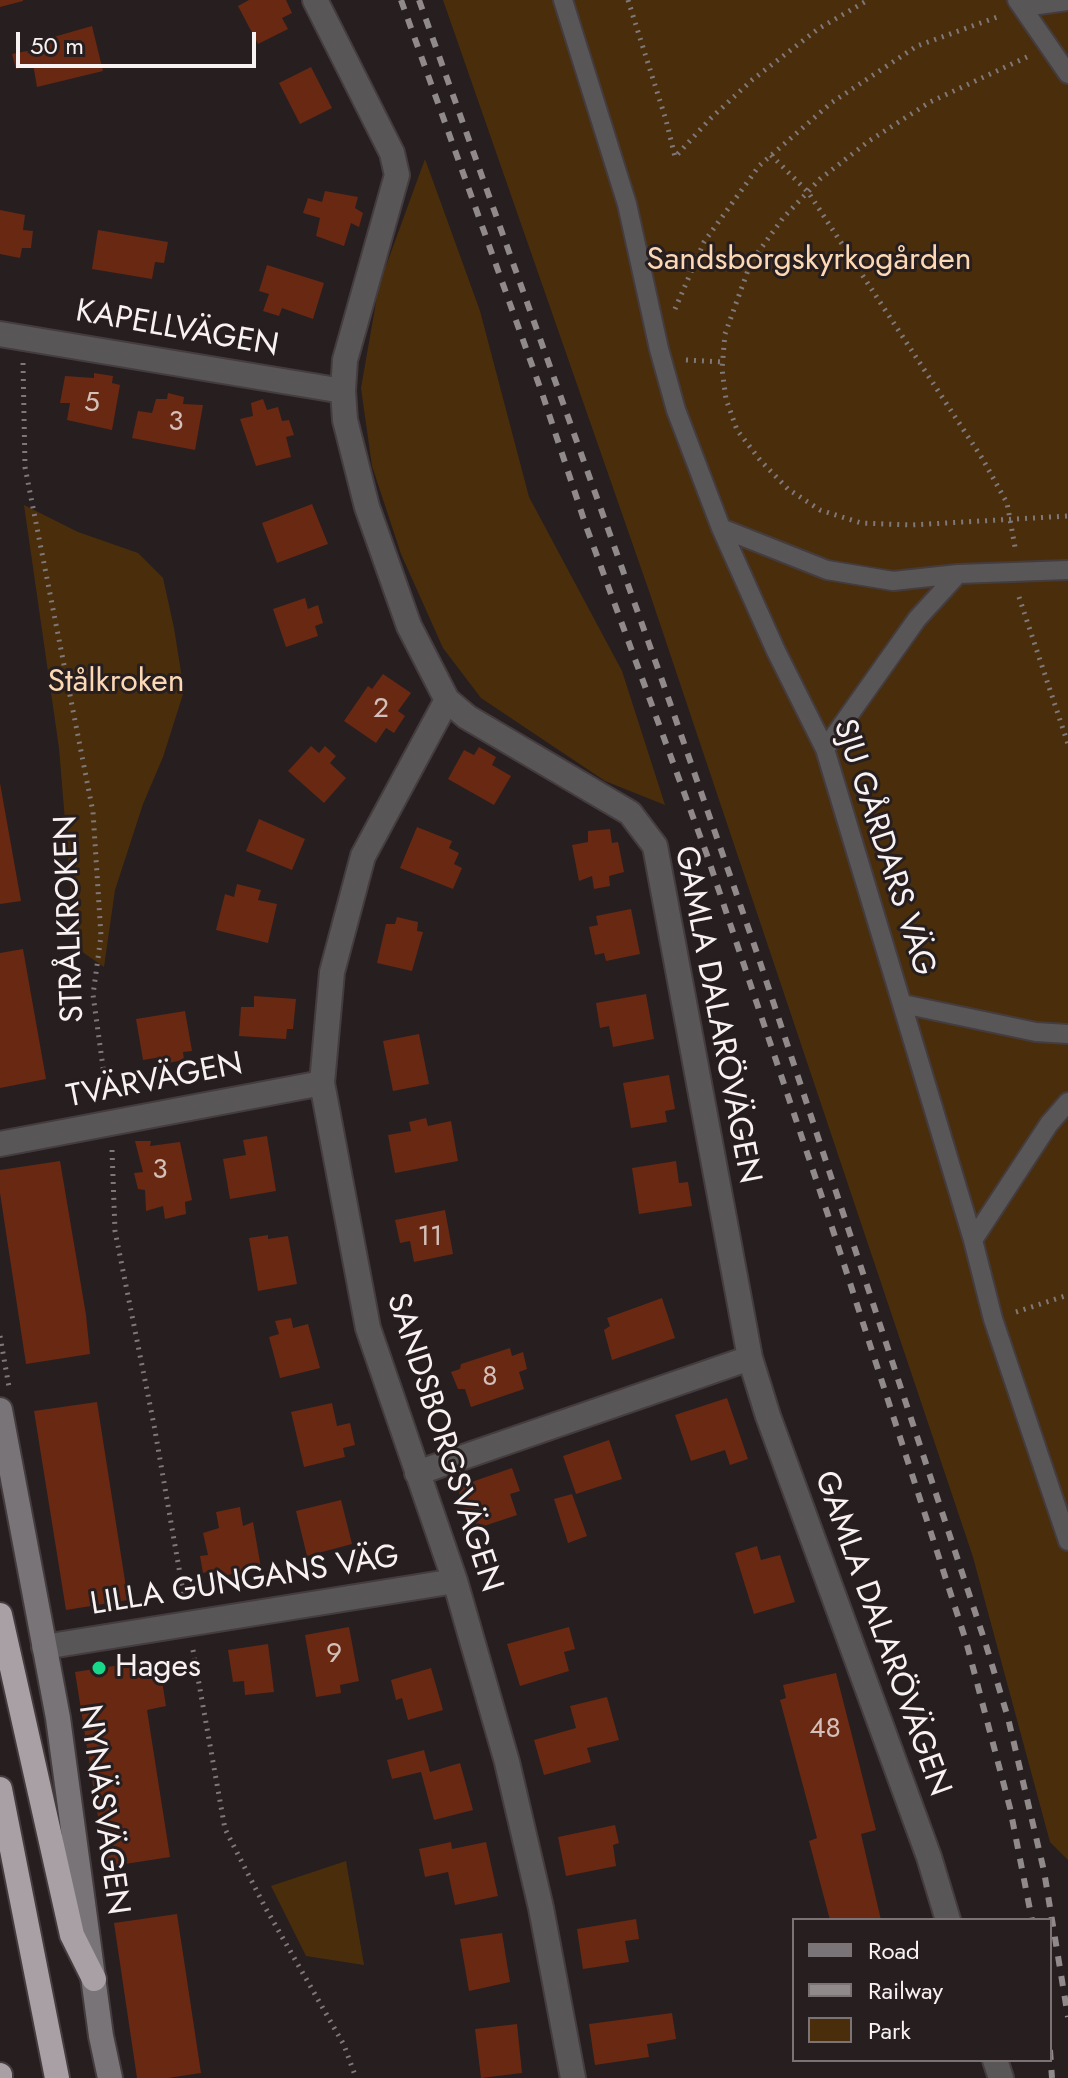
<!DOCTYPE html>
<html>
<head>
<meta charset="utf-8">
<style>
  body { margin:0 }
  #map { position:relative; width:1068px; height:2078px; overflow:hidden; background:#271e20; font-family:Jost,sans-serif }
  canvas { display:block }
  .legend { position:absolute; left:792px; top:1918px; width:260px; height:144px; box-sizing:border-box; background:#271e20; border:2px solid #7b7374; margin:0; padding:10px 14px; list-style:none; font-size:24px; color:#f8f2f3 }
  .legend li { display:flex; align-items:center; gap:16px; height:40px }
  .legend b { width:40px; border:2px solid #7b7374 }
  .scale { position:absolute; left:16px; top:32px; width:240px; height:36px; box-sizing:border-box; border:4px solid #f8f2f3; border-top:0; padding-left:10px; font-size:24px; line-height:28px; white-space:nowrap; color:#f8f2f3; -webkit-text-stroke:6px #271e20; paint-order:stroke }
</style>
</head>
<body>
<div id="map">
<canvas width="1068" height="2078"></canvas>
<ul class="legend">
<li><b style="height:10px;background:#797477"></b>Road</li>
<li><b style="height:10px;background:#918a8b"></b>Railway</li>
<li><b style="height:22px;background:#4a2e0b"></b>Park</li>
</ul>
<div class="scale">50 m</div>
</div>
<script>
const ctx = document.querySelector('canvas').getContext('2d');
ctx.lineJoin = 'round';
function fill(path, color) {
  ctx.fillStyle = color;
  ctx.fill(path, 'evenodd');
}
function toPath(rows) {
  const path = new Path2D();
  for (const r of rows) {
    path.moveTo(r[0], r[1]);
    for (let i = 2; i < r.length; i += 2) path.lineTo(r[i], r[i + 1]);
  }
  return path;
}
function trace(path, color, width, dash) {
  ctx.strokeStyle = color;
  ctx.lineWidth = width;
  ctx.lineCap = dash ? 'butt' : 'round';
  ctx.setLineDash(dash || []);
  ctx.stroke(path);
}
function label(font, color, halo, rows, align = 'center') {
  ctx.font = font + ' Jost,sans-serif';
  ctx.lineWidth = 6;
  ctx.setLineDash([]);
  ctx.textBaseline = 'middle';
  ctx.strokeStyle = halo;
  ctx.fillStyle = color;
  for (const [text, x, y, turn = 0] of rows) {
    ctx.save();
    ctx.translate(x, y);
    ctx.rotate((+turn || 0) * Math.PI / 180);
    ctx.textAlign = isNaN(turn) ? turn : align;
    if (halo) ctx.strokeText(text, 0, 0);
    ctx.fillText(text, 0, 0);
    ctx.restore();
  }
}
fill(toPath([
  [443,0,1068,0,1068,1860,1050,1842,973,1557,649,591],
  [425,159,480,311,529,497,622,671,665,805,605,781,481,698,443,648,401,554,372,466,361,388,379,285],
  [24,505,78,532,138,553,163,578,174,628,184,691,163,757,143,804,115,890,104,967,81,951,72,906,59,748],
  [346,1861,364,1965,306,1956,271,1886]
]), '#4a2e0b');
fill(toPath([
  [0,0,23,0,23,1,0,7],
  [249,0,286,0,292,13,282,18,288,29,258,44,238,6],
  [92,26,103,71,37,87,33,64,16,69,12,54,32,50,29,44],
  [311,67,332,108,300,124,279,83],
  [325,191,358,197,355,208,363,213,359,227,351,223,344,246,316,236,320,218,303,213,308,198,322,202],
  [0,210,25,215,23,230,33,231,31,248,22,248,20,258,0,254],
  [98,230,168,242,164,263,155,262,152,279,92,269],
  [267,265,324,283,313,319,282,308,279,316,263,311,269,294,259,291],
  [94,373,113,376,112,383,120,385,112,430,67,420,70,403,60,403,65,376,94,378],
  [168,393,184,397,183,404,203,405,195,450,132,438,138,411,152,413,156,399,167,399],
  [263,399,267,410,278,407,282,421,289,420,294,435,286,437,291,457,256,466,240,419,253,416,251,403],
  [312,504,328,544,277,563,262,523],
  [305,598,308,609,318,605,323,623,315,626,318,636,286,647,273,609],
  [383,674,411,693,398,711,405,716,394,733,386,728,376,743,344,721,368,686,372,689],
  [311,746,319,753,325,746,336,756,330,763,346,778,324,803,288,771],
  [479,747,496,757,492,765,511,776,494,805,448,779,464,750,474,755],
  [0,783,21,901,0,904],
  [259,819,305,839,292,870,246,851],
  [417,827,452,841,449,848,459,853,454,864,462,868,453,889,400,868],
  [610,829,612,843,618,842,624,872,609,876,610,886,594,889,592,876,579,881,572,845,588,842,588,831],
  [237,884,261,890,258,900,277,904,268,943,216,930,225,894,234,897],
  [631,909,640,954,606,961,604,953,595,955,589,927,598,925,596,916],
  [397,917,418,922,417,931,423,932,412,971,377,963,386,924,395,924],
  [23,949,46,1079,0,1088,0,953],
  [646,994,654,1039,613,1047,609,1026,600,1028,596,1003],
  [254,996,296,999,293,1029,287,1029,286,1039,239,1036,241,1007,254,1007],
  [185,1011,192,1051,183,1052,184,1060,168,1063,167,1056,143,1060,136,1019],
  [419,1034,429,1084,393,1091,383,1041],
  [669,1075,675,1109,665,1111,667,1122,631,1128,623,1083],
  [426,1118,428,1126,451,1121,458,1161,395,1173,388,1135,411,1131,409,1122],
  [267,1136,276,1191,230,1199,223,1159,246,1155,243,1140],
  [135,1141,151,1141,150,1146,180,1142,192,1200,185,1202,186,1214,165,1219,163,1206,146,1211,145,1190,138,1189,134,1173,143,1172],
  [60,1161,86,1315,90,1354,26,1364,0,1193,0,1170],
  [676,1161,679,1183,688,1182,692,1206,639,1214,632,1168],
  [445,1210,453,1254,414,1262,410,1241,400,1243,395,1220],
  [268,1235,268,1239,288,1236,297,1284,258,1291,249,1238],
  [662,1298,675,1338,612,1360,604,1330,610,1326,607,1318],
  [291,1318,293,1328,308,1324,320,1368,280,1378,269,1337,279,1334,275,1321],
  [510,1348,512,1356,523,1352,527,1369,519,1372,524,1389,471,1407,465,1389,458,1389,451,1372,460,1369,461,1364],
  [727,1398,748,1459,730,1465,725,1450,691,1461,675,1415],
  [97,1402,128,1600,66,1610,34,1411],
  [332,1403,337,1426,350,1423,355,1445,343,1448,345,1457,304,1467,291,1412],
  [609,1440,622,1479,576,1494,563,1456],
  [512,1468,520,1491,510,1494,517,1515,472,1530,457,1487],
  [572,1494,587,1536,568,1543,554,1499],
  [341,1500,352,1544,307,1556,296,1511],
  [240,1507,243,1526,253,1522,261,1568,213,1578,211,1571,203,1573,200,1556,208,1555,203,1533,219,1528,216,1512],
  [757,1546,761,1560,780,1555,795,1602,754,1614,735,1553],
  [349,1627,359,1681,340,1685,341,1693,316,1697,305,1635],
  [569,1627,575,1649,564,1652,569,1671,520,1686,507,1644],
  [268,1644,274,1692,245,1695,244,1681,233,1682,228,1650],
  [140,1662,140,1665,159,1662,166,1706,147,1710,170,1857,106,1867,75,1672],
  [431,1668,443,1710,408,1720,402,1698,396,1700,391,1680],
  [836,1673,876,1830,861,1834,881,1920,830,1920,809,1841,817,1838,780,1700,786,1698,783,1685],
  [607,1697,619,1740,587,1748,591,1762,544,1775,534,1740,576,1728,570,1706],
  [424,1750,430,1772,460,1763,473,1810,434,1820,421,1772,392,1779,387,1760],
  [615,1825,619,1843,613,1845,616,1866,566,1876,558,1837],
  [451,1842,452,1849,486,1842,498,1896,455,1905,448,1872,425,1877,419,1849],
  [177,1914,201,2073,168,2078,137,2078,114,1923],
  [636,1919,639,1939,625,1941,629,1962,583,1969,577,1929],
  [502,1933,510,1982,469,1991,460,1939],
  [672,2013,676,2039,647,2044,649,2057,595,2065,589,2024],
  [517,2024,522,2073,481,2078,475,2029]
]), '#692812');
const lane = toPath([
  [563,0,627,204,659,349,676,410,721,528,776,651,825,749,973,1240,993,1319,1068,1541],
  [1017,0,1068,74],
  [1024,7,1068,1],
  [721,528,827,570,893,581,958,574],
  [825,749,917,619,958,574,1068,570],
  [903,1004,1036,1032,1068,1034],
  [973,1240,1049,1124,1068,1102]
]);
const street = toPath([
  [315,0,392,153,397,175,345,360,343,391,345,420,367,507,409,626,447,700,467,717,630,813,655,846,750,1358,768,1416,929,1857,948,1920],
  [0,334,343,391],
  [447,700,363,856,332,972,322,1083,368,1328,455,1581,507,1762,541,1908,573,2078],
  [0,1144,322,1083],
  [417,1473,750,1358],
  [44,1647,455,1581],
  [995,2060,1001,2078]
]);
const secondary = toPath([
  [0,1410,58,1718,101,2036,110,2078]
]);
const highway = toPath([
  [0,1615,72,1935,94,1979],
  [0,1789,57,2078],
  [0,2075,0,2078]
]);
trace(lane, '#443c3e', 22);
trace(street, '#443c3e', 28);
trace(secondary, '#443c3e', 28);
trace(highway, '#443c3e', 28);
trace(toPath([
  [628,0,666,120,675,157,711,118,752,80,818,29,868,0],
  [1027,57,930,102,869,141,820,179,783,218,751,262,725,334,722,369,726,399,737,430,760,460,788,489,820,510,861,523,911,525,1068,516],
  [771,155,808,192,982,458,1007,503,1015,547],
  [675,309,704,242,759,166,831,103,917,46,1000,16],
  [686,360,723,362],
  [23,363,25,467,93,812,101,936,93,995,107,1096],
  [1019,597,1068,744],
  [112,1150,115,1231,154,1425,184,1597],
  [1016,1312,1068,1295],
  [0,1336,9,1387],
  [193,1650,225,1829,265,1907,344,2045,356,2078]
]), '#7f7778', 5, [2, 6]);
trace(lane, '#595658', 18);
trace(street, '#595658', 24);
trace(secondary, '#797477', 24);
trace(highway, '#a8a0a5', 24);
trace(toPath([
  [401,0,542,393,586,526,707,855,828,1215,966,1641,1010,1808,1032,1920],
  [419,0,662,680,757,953,986,1645,1008,1718,1044,1871,1068,2017],
  [1050,2050,1052,2078]
]), '#918a8b', 6, [10, 10]);
for (const [x, y, r, color] of [
  [99,1668,8,"#18d989"]
]) {
  const dot = new Path2D();
  dot.arc(x, y, r, 0, 2 * Math.PI);
  ctx.fillStyle = color;
  ctx.fill(dot);
  trace(dot, '#271e20', 3);
}
label('28px', '#d4c0bb', null, [
  ["5",92,404],
  ["3",176,423],
  ["2",381,710],
  ["3",160,1171],
  ["11",430,1238],
  ["8",490,1378],
  ["9",334,1655],
  ["48",825,1730]
]);
label('32px', '#fcd9b4', '#271e20', [
  ["Sandsborgskyrkogården",809,261],
  ["Stålkroken",116,683]
]);
label('32px', '#f8f2f3', '#271e20', [
  ["KAPELLVÄGEN",177,330,10],
  ["SJU GÅRDARS VÄG",883,848,72],
  ["STRÅLKROKEN",71,919,-92],
  ["GAMLA DALARÖVÄGEN",716,1015,79],
  ["TVÄRVÄGEN",155,1082,-11],
  ["SANDSBORGSVÄGEN",443,1443,72],
  ["LILLA GUNGANS VÄG",245,1582,-9],
  ["GAMLA DALARÖVÄGEN",881,1634,70],
  ["NYNÄSVÄGEN",102,1810,82]
]);
label('32px', '#f8f2f3', '#271e20', [
  ["Hages",115,1668]
], 'left');
</script>
</body>
</html>
